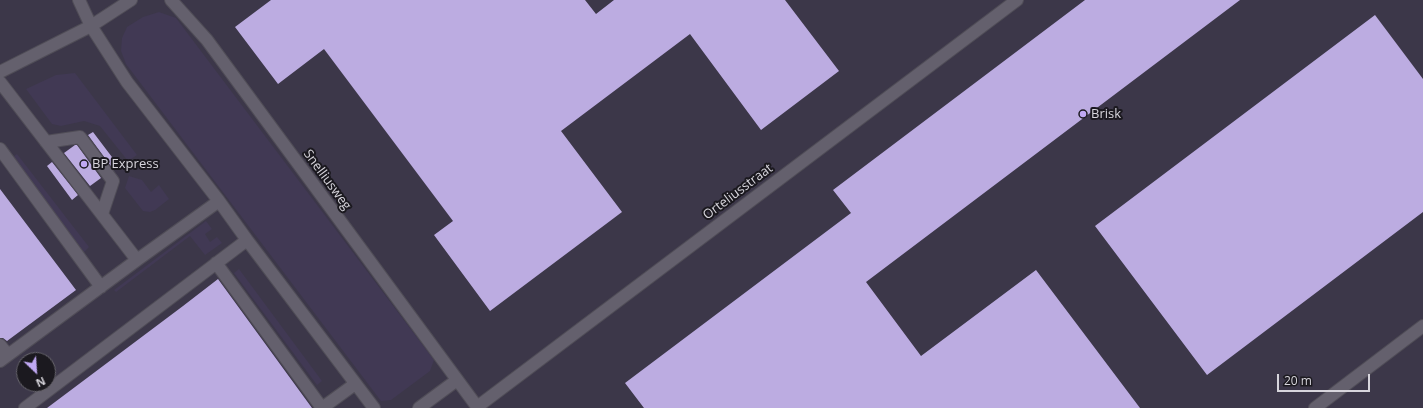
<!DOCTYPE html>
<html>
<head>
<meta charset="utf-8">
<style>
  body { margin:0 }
  #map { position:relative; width:1423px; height:408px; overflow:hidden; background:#33303c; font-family:"Open Sans",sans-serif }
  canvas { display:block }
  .north { position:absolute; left:16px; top:352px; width:40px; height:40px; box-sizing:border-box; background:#1b191f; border:1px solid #66646b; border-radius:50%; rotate:155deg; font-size:11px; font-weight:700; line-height:16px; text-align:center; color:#d7d5dc }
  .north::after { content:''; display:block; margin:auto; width:14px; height:18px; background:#c0a8f3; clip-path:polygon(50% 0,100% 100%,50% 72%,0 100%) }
  .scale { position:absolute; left:1277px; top:374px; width:93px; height:18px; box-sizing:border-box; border:2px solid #d7d5dc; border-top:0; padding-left:5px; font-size:12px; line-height:14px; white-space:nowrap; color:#d7d5dc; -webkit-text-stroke:3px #1b191f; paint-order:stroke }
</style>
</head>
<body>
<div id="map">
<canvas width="1423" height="408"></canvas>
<div class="north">N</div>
<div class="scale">20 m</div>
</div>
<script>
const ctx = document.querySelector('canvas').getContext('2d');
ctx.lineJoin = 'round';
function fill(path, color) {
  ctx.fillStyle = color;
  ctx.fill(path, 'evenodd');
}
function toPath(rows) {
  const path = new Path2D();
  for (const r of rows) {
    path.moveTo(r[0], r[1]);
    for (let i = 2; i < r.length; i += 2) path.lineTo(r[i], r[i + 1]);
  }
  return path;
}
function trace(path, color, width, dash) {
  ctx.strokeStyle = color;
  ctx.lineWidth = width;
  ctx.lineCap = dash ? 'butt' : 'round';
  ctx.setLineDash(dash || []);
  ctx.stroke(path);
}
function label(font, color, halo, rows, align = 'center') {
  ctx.font = font + ' "Open Sans",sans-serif';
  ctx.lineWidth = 4;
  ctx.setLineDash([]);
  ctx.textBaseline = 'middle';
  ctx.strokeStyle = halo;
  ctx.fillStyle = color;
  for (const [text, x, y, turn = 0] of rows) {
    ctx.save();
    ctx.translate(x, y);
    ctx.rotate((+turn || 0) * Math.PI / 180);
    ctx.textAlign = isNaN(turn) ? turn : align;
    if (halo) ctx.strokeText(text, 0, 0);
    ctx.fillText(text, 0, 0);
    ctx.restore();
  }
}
fill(toPath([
  [0,0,1423,0,1423,408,0,408],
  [24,360,48,360,48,384,24,384]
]), '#3c3749');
fill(toPath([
  [159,12,176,18,434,360,430,371,391,400,381,401,126,64,121,51,122,38,127,27,143,17],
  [75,73,137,155,128,161,100,126,84,121,61,126,52,124,26,89,56,75],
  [17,154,89,247,84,252,13,157],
  [129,176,142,180,151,192,159,185,169,199,155,210,150,212,143,211,125,188],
  [206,221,212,229,205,234,210,242,217,237,222,243,205,255,190,236,116,292,114,290],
  [239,269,322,381,317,385,234,273]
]), '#413954');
fill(toPath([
  [271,0,585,0,596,14,614,0,785,0,839,71,761,130,690,34,561,131,622,212,490,311,434,235,453,221,324,49,278,84,235,27],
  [1085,0,1240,0,866,282,921,356,1036,270,1140,408,644,408,625,383,851,213,833,190],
  [1375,15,1423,79,1423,212,1207,375,1095,226],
  [93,132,118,165,113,169,88,135],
  [75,145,77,145,101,178,90,186,64,153],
  [52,162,78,195,72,200,47,166],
  [0,189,76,290,7,341,3,338,0,338],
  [218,279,312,408,47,408,183,306]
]), '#bcace1');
const minor = toPath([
  [79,0,91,26,127,82,219,201,247,240,374,408],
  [171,0,207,40,478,408],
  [0,72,91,26,131,0],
  [0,82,137,260,219,201],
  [46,142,80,137,113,181,102,214],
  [0,149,101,287],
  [216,263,322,408],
  [0,345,8,355],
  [0,361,137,260],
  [477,407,1017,0],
  [25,408,247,240],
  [322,408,355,384],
  [419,408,457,380],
  [1315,408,1423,326]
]);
trace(minor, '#504d57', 14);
trace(minor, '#64606d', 12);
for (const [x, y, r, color] of [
  [1083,114,4,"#c0a8f3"],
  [84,164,4,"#c0a8f3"]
]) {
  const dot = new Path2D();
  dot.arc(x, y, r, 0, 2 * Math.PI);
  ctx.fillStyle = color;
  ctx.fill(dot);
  trace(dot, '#1b191f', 1.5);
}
label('13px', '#d7d5dc', '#1b191f', [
  ["Brisk",1091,114],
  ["BP Express",92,164]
], 'left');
label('13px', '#d7d5dc', '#1b191f', [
  ["Snelliusweg",327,180,54],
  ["Orteliusstraat",738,192,-37]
]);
</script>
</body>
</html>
